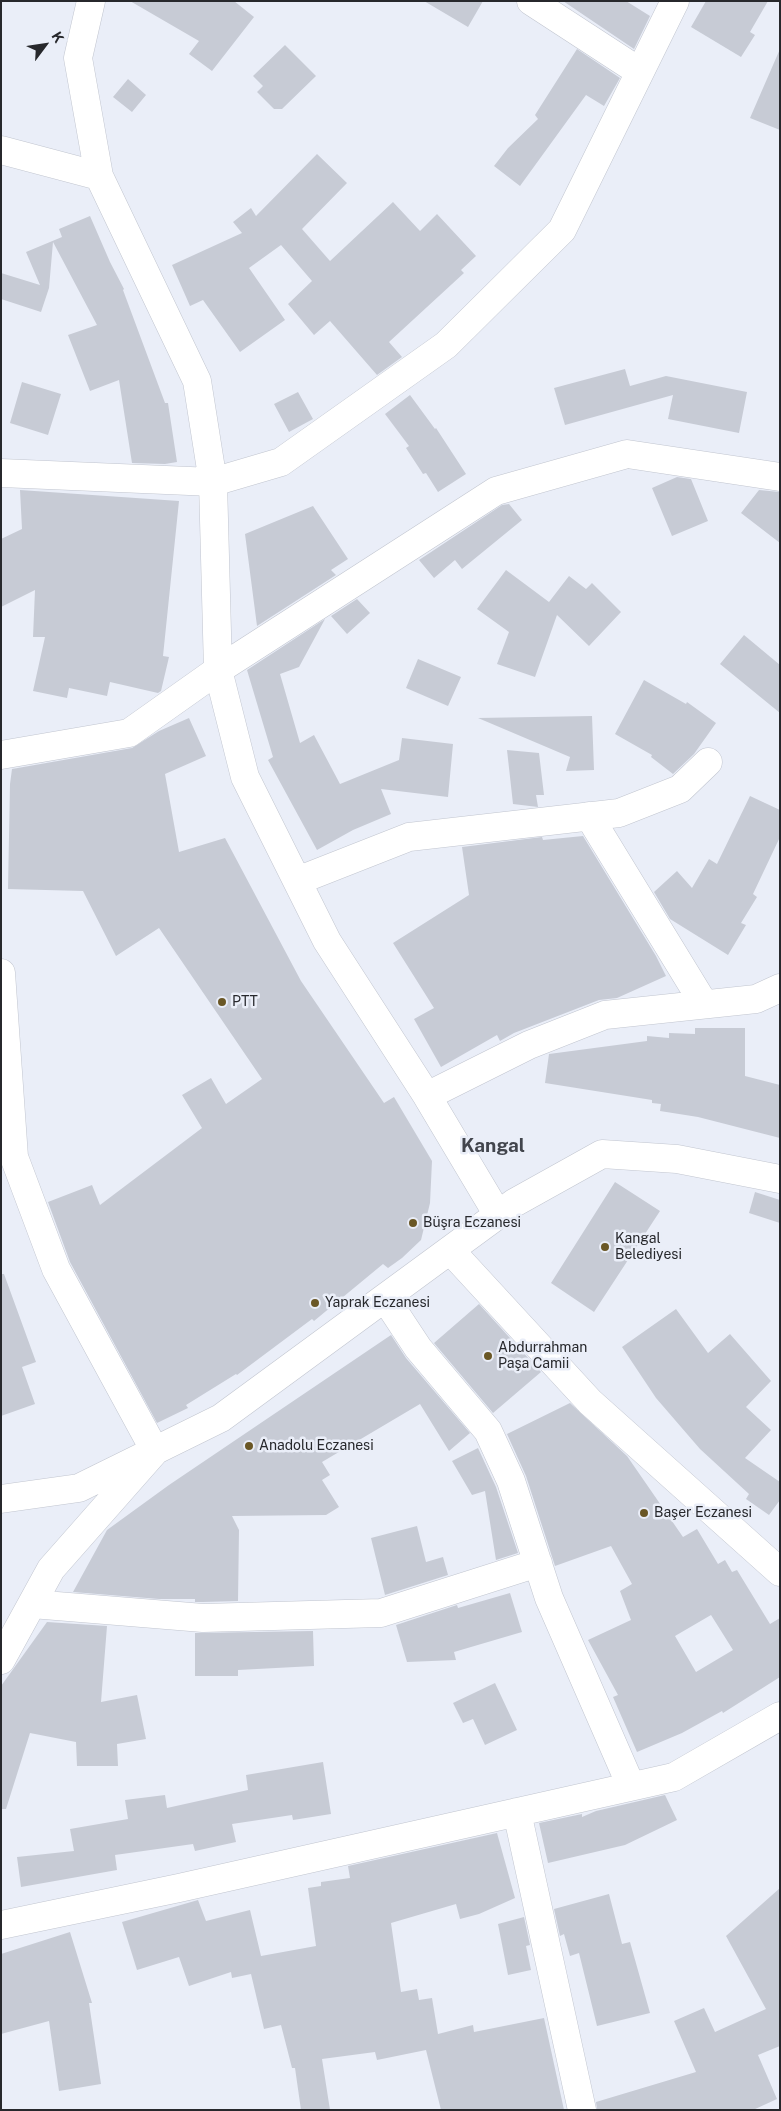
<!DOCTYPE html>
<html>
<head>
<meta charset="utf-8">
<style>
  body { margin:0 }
  #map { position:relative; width:781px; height:2111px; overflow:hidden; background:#eaeef8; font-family:"Public Sans",sans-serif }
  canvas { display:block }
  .frame { position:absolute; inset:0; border:2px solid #27282c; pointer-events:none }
  .north { position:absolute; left:20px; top:20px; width:50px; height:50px; -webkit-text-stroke:4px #eaeef8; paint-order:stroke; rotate:59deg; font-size:14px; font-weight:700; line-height:20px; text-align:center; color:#27282c }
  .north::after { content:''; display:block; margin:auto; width:18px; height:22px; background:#27282c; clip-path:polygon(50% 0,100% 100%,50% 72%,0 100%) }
</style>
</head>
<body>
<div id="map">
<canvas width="781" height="2111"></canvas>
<div class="frame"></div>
<div class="north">K</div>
</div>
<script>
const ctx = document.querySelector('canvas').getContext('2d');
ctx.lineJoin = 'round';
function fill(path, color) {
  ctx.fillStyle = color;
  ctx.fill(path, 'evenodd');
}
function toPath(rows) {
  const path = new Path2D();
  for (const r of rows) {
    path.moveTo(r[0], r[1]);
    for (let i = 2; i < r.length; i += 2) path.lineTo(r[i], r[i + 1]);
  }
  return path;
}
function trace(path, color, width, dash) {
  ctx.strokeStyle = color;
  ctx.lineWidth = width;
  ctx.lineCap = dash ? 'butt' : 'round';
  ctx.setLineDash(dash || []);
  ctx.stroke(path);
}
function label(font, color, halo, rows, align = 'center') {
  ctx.font = font + ' "Public Sans",sans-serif';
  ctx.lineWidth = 5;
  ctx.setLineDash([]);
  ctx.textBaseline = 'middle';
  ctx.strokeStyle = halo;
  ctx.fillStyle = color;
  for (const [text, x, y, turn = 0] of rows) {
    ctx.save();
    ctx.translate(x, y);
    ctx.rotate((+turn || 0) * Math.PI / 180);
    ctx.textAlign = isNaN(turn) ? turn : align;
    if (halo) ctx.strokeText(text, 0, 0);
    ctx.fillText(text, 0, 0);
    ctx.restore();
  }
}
fill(toPath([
  [130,1,234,1,254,17,212,71,189,54,199,41],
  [424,1,483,1,468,27],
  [563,1,626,1,650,16,634,49],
  [706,1,768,1,750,32,755,35,741,57,691,27],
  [285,45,316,76,282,109,274,109,257,92,263,86,253,76],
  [577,49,620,78,604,106,586,95,520,186,494,166,508,148,538,119,535,115],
  [780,49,780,130,750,118],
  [128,79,146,95,132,112,113,97],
  [317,154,347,183,302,229,330,261,393,202,420,231,437,214,476,256,461,270,464,273,389,342,402,357,377,375,330,321,314,335,288,304,312,281,281,245,249,268,285,320,240,352,203,300,190,306,172,265,242,233,233,222,251,208,256,216],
  [90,216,110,262,124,289,123,290,165,403,168,403,177,462,165,464,132,463,119,380,90,391,68,335,97,325,53,242,49,288,41,312,1,299,1,273,40,285,26,252,62,237,59,229],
  [625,369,630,386,666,376,747,392,739,433,668,419,673,395,565,425,554,388],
  [22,382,61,394,48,435,10,423],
  [298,392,313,419,289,432,274,404],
  [410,395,435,429,436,428,466,474,438,492,426,473,423,474,406,448,409,446,385,414],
  [677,477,691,479,708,521,672,536,652,488],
  [20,490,179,501,163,656,169,657,161,691,158,693,110,682,107,696,69,688,67,698,33,691,45,637,33,637,35,590,1,607,1,539,22,529],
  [759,490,780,492,780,543,741,513],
  [509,504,522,520,462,569,455,560,434,578,419,560,502,505],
  [313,506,348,559,331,570,336,575,257,626,245,534],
  [506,570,549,602,569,576,586,589,592,583,621,612,589,646,557,615,535,677,497,664,509,632,477,609],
  [357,599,370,613,347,634,331,616],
  [325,619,299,667,280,674,300,743,314,735,340,784,399,760,402,738,453,744,448,797,381,789,391,814,353,830,317,850,268,760,273,757,247,670],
  [744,635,780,665,780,713,720,664],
  [418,659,461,677,448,706,406,688],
  [644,680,686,704,687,702,716,723,694,754,673,774,651,757,652,755,615,734],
  [592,716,594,770,566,771,570,757,478,718],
  [189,718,206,756,165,774,179,852,225,838,301,981,384,1103,394,1097,432,1161,430,1203,421,1240,402,1258,388,1268,383,1264,314,1321,312,1319,237,1375,236,1374,186,1405,188,1408,157,1423,70,1262,48,1202,92,1185,100,1205,202,1128,182,1095,211,1078,226,1104,262,1079,159,928,116,956,83,891,8,889,10,784,12,769,132,748,159,731],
  [507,750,539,753,544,795,536,795,538,807,513,804],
  [750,796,780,810,780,837,753,894,757,897,741,923,746,925,728,955,670,919,654,892,677,871,692,888,709,859,717,864],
  [583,836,656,956,666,976,617,998,599,1000,514,1033,500,1041,497,1035,441,1067,414,1019,434,1008,393,943,469,895,462,847,542,837,543,840],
  [695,1028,745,1028,745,1076,780,1085,780,1138,698,1117,660,1111,661,1104,652,1103,652,1100,545,1083,549,1054,647,1041,647,1036,669,1038,669,1033,695,1034],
  [615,1182,660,1211,594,1312,551,1283],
  [755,1192,780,1200,780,1223,749,1213],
  [1,1274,4,1274,36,1362,22,1367,35,1404,1,1416],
  [479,1304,541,1372,493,1413,434,1343],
  [676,1309,708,1353,730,1334,771,1381,746,1407,771,1430,745,1458,780,1482,780,1500,769,1515,746,1499,749,1494,700,1449,656,1398,622,1347],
  [391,1335,406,1358,470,1433,449,1451,420,1404,322,1462,330,1475,322,1480,339,1507,326,1515,232,1516,239,1530,238,1601,203,1602,195,1602,195,1599,159,1599,73,1592,107,1530,169,1485],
  [570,1403,627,1456,683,1537,697,1529,718,1564,725,1560,732,1572,737,1570,770,1624,780,1618,780,1677,723,1713,722,1711,682,1733,637,1752,613,1697,618,1695,588,1640,631,1620,620,1591,632,1584,611,1546,555,1566,526,1476,507,1434],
  [711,1615,733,1650,696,1672,675,1636],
  [478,1448,496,1487,518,1553,496,1560,485,1491,472,1495,452,1461],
  [417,1526,426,1562,443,1557,448,1575,385,1595,371,1538],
  [510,1593,522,1632,454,1652,456,1660,407,1662,396,1625,457,1605,458,1608],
  [47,1622,107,1626,101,1702,137,1695,146,1739,117,1744,118,1766,77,1766,76,1742,30,1733,6,1809,1,1809,1,1686],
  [313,1631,314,1666,238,1670,238,1676,195,1676,195,1633],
  [495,1683,517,1730,485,1745,473,1719,463,1723,453,1703],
  [323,1762,331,1814,293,1820,292,1815,232,1824,236,1842,195,1851,193,1844,115,1855,117,1870,21,1887,17,1857,74,1851,70,1829,128,1819,125,1800,165,1795,167,1808,248,1790,246,1775],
  [665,1795,677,1820,625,1845,548,1863,539,1823,582,1814,582,1817,596,1811],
  [497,1833,515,1898,479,1914,460,1919,456,1904,391,1923,401,1992,417,1989,419,2000,432,1998,438,2034,473,2025,474,2032,544,2018,564,2110,441,2110,426,2050,377,2060,375,2052,322,2059,330,2110,301,2110,295,2068,292,2068,281,2025,264,2029,251,1974,232,1978,231,1972,189,1986,179,1957,137,1970,122,1922,198,1900,206,1921,250,1910,261,1956,316,1946,308,1888,321,1886,321,1882,350,1878,348,1866],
  [780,1888,780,2046,758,2055,777,2099,753,2110,597,2110,596,2102,696,2072,674,2021,704,2008,715,2032,766,2009,726,1936],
  [609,1894,622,1944,630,1942,650,2013,597,2026,579,1953,570,1956,564,1934,560,1936,554,1909],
  [524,1917,530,1945,526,1946,531,1970,508,1975,498,1924],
  [70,1932,92,2003,89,2003,101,2084,59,2091,49,2021,1,2034,1,1954]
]), '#c7cbd5');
const minor = toPath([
  [91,1,78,58,99,176,197,381,213,482,218,670,245,777,327,941,427,1096,498,1215],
  [531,1,640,72],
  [1,150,99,176],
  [1,473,213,482,281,462,446,345,562,230,675,1],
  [1,755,129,733,218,670,496,491,627,454,780,477],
  [589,816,704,1004],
  [297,881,409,837,619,813,680,789,708,762],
  [1,973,14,1157,56,1269,155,1451,51,1569,1,1660],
  [427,1096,529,1045,605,1015,756,999,780,988],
  [450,1250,590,1402,780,1572],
  [385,1298,418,1348,488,1431,511,1481,549,1598,631,1786],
  [1,1499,79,1488,221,1418,514,1203,602,1154,677,1159,780,1179],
  [32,1604,203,1618,381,1613,538,1563],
  [517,1812,582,2110],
  [1,1925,179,1888,674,1777,780,1716]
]);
trace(minor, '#c1c5cf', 29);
trace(minor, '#fff', 28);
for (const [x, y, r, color] of [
  [222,1002,5,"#6a5725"],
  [413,1223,5,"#6a5725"],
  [605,1247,5,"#6a5725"],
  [315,1303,5,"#6a5725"],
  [488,1356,5,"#6a5725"],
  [249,1446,5,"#6a5725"],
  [644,1513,5,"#6a5725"]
]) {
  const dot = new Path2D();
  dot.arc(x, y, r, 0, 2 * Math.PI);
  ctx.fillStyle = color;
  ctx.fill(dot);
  trace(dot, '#eaeef8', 2);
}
label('14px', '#27282c', '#eaeef8', [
  ["PTT",232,1002],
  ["Büşra Eczanesi",423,1223],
  ["Kangal",615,1239],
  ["Belediyesi",615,1255],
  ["Yaprak Eczanesi",325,1303],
  ["Abdurrahman",498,1348],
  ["Paşa Camii",498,1364],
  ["Anadolu Eczanesi",259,1446],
  ["Başer Eczanesi",654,1513]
], 'left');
label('bold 19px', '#42454d', '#eaeef8', [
  ["Kangal",493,1146]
]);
</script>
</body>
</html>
